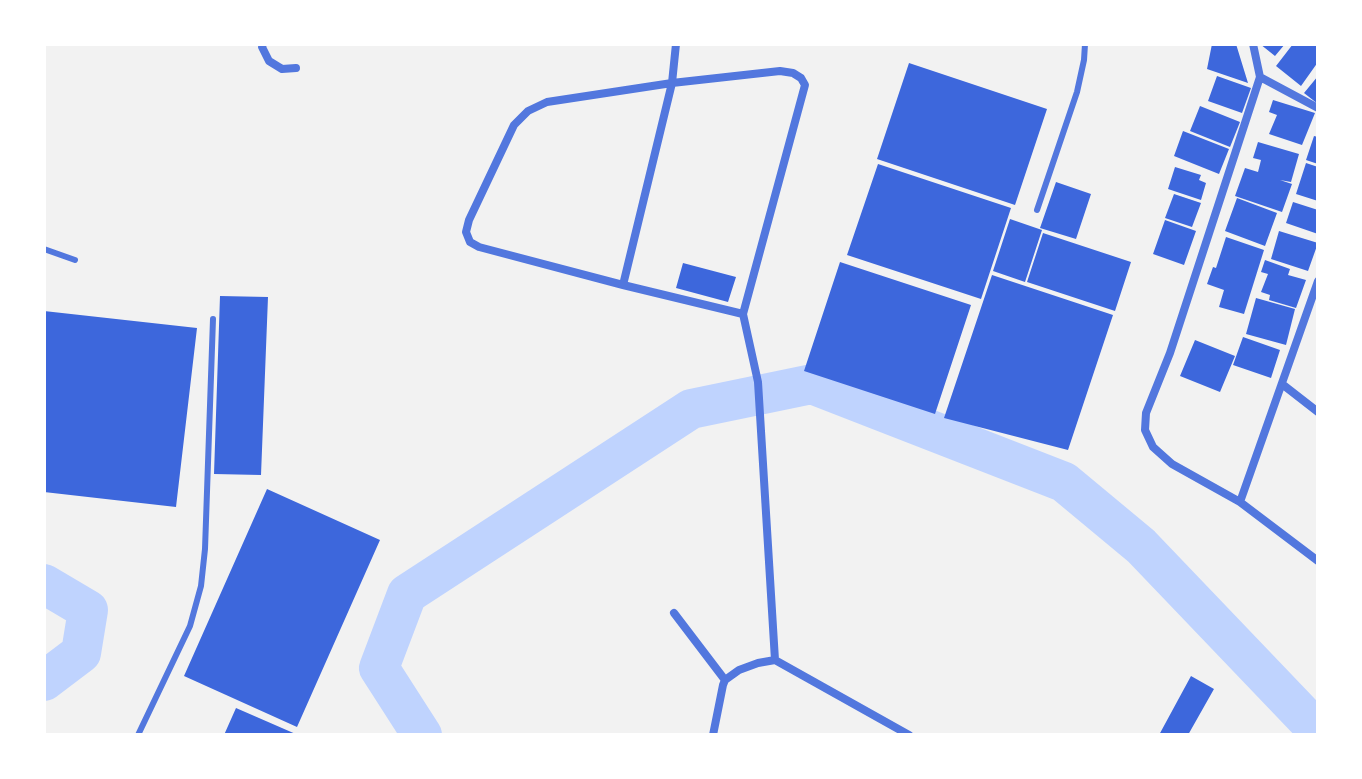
<!DOCTYPE html>
<html>
<head>
<meta charset="utf-8">
<style>
  body { margin:0 }
  #map { position:relative; width:1362px; height:779px; overflow:hidden; background:#f2f2f2; font-family:"PT Sans Narrow",sans-serif }
  canvas { display:block }
  .frame { position:absolute; inset:0; border:46px solid #fff; pointer-events:none }
</style>
</head>
<body>
<div id="map">
<canvas width="1362" height="779"></canvas>
<div class="frame"></div>
</div>
<script>
const ctx = document.querySelector('canvas').getContext('2d');
ctx.lineJoin = 'round';
function toPath(rows) {
  const path = new Path2D();
  for (const r of rows) {
    path.moveTo(r[0], r[1]);
    for (let i = 2; i < r.length; i += 2) path.lineTo(r[i], r[i + 1]);
  }
  return path;
}
function trace(path, color, width, dash) {
  ctx.strokeStyle = color;
  ctx.lineWidth = width;
  ctx.lineCap = dash ? 'butt' : 'round';
  ctx.setLineDash(dash || []);
  ctx.stroke(path);
}
function fill(path, color) {
  ctx.fillStyle = color;
  ctx.fill(path, 'evenodd');
}
trace(toPath([
  [44,584,88,610,81,653,44,681],
  [422,735,379,668,407,594,691,409,812,384,1064,482,1141,546,1318,731]
]), '#bfd3fe', 40);
fill(toPath([
  [1212,44,1236,44,1248,83,1207,69],
  [1260,44,1285,44,1275,56],
  [1293,44,1318,44,1318,62,1301,86,1276,66],
  [909,63,1047,109,1015,205,877,159],
  [1217,76,1251,88,1242,113,1208,101],
  [1318,76,1318,104,1304,93],
  [1273,100,1315,113,1302,145,1269,134,1277,115,1269,112],
  [1200,106,1240,122,1230,147,1190,131],
  [1183,131,1229,149,1219,174,1174,156],
  [1314,136,1318,137,1318,164,1306,160],
  [1258,142,1299,154,1291,182,1280,180,1292,184,1282,212,1235,196,1245,168,1258,172,1261,160,1253,158],
  [1306,163,1318,167,1318,201,1296,194],
  [878,164,1011,208,981,299,847,255],
  [1175,167,1201,175,1199,180,1206,183,1201,200,1168,189],
  [1056,182,1091,194,1076,239,1040,228],
  [1174,194,1201,203,1192,227,1165,218],
  [1237,198,1277,213,1265,246,1225,231],
  [1293,202,1318,210,1318,234,1286,223],
  [1010,219,1042,230,1025,282,993,271],
  [1165,220,1196,231,1184,265,1153,254],
  [1279,231,1318,243,1308,271,1271,259],
  [1043,233,1131,262,1115,311,1027,282],
  [1226,237,1264,250,1244,314,1219,307,1224,290,1207,284,1213,267,1216,268],
  [1265,260,1290,269,1288,275,1306,280,1296,308,1269,300,1270,295,1261,292,1268,274,1261,272],
  [840,262,971,305,935,414,804,371],
  [683,263,736,277,728,302,676,288],
  [992,275,1113,315,1068,450,944,418],
  [220,296,268,297,261,475,214,474],
  [1256,298,1295,309,1286,345,1246,334],
  [44,311,197,328,176,507,44,492],
  [1243,337,1280,350,1271,378,1233,365],
  [1195,340,1235,356,1220,392,1180,376],
  [267,489,380,540,297,727,184,676],
  [1191,676,1214,689,1188,735,1159,735],
  [236,708,298,735,224,735]
]), '#3d67dc');
trace(toPath([
  [1037,210,1077,92,1084,60,1085,44],
  [44,249,75,260],
  [138,735,190,626,201,586,205,549,213,319]
]), '#5277de', 6);
trace(toPath([
  [263,44,262,47,269,61,282,69,296,68],
  [1253,44,1260,77,1318,108],
  [1260,77,1170,353,1146,413,1145,430,1153,447,1172,464,1240,502,1318,561],
  [623,285,672,83,676,44],
  [743,314,623,285,479,247,470,242,466,232,469,220,514,125,528,111,547,102,672,83,780,71,793,73,801,78,805,85,743,314,758,382,775,660],
  [1282,384,1318,412],
  [1240,502,1318,281],
  [674,613,725,680],
  [775,660,909,735],
  [713,735,723,685,725,680,739,670,758,663,775,660]
]), '#5277de', 8);
</script>
</body>
</html>
